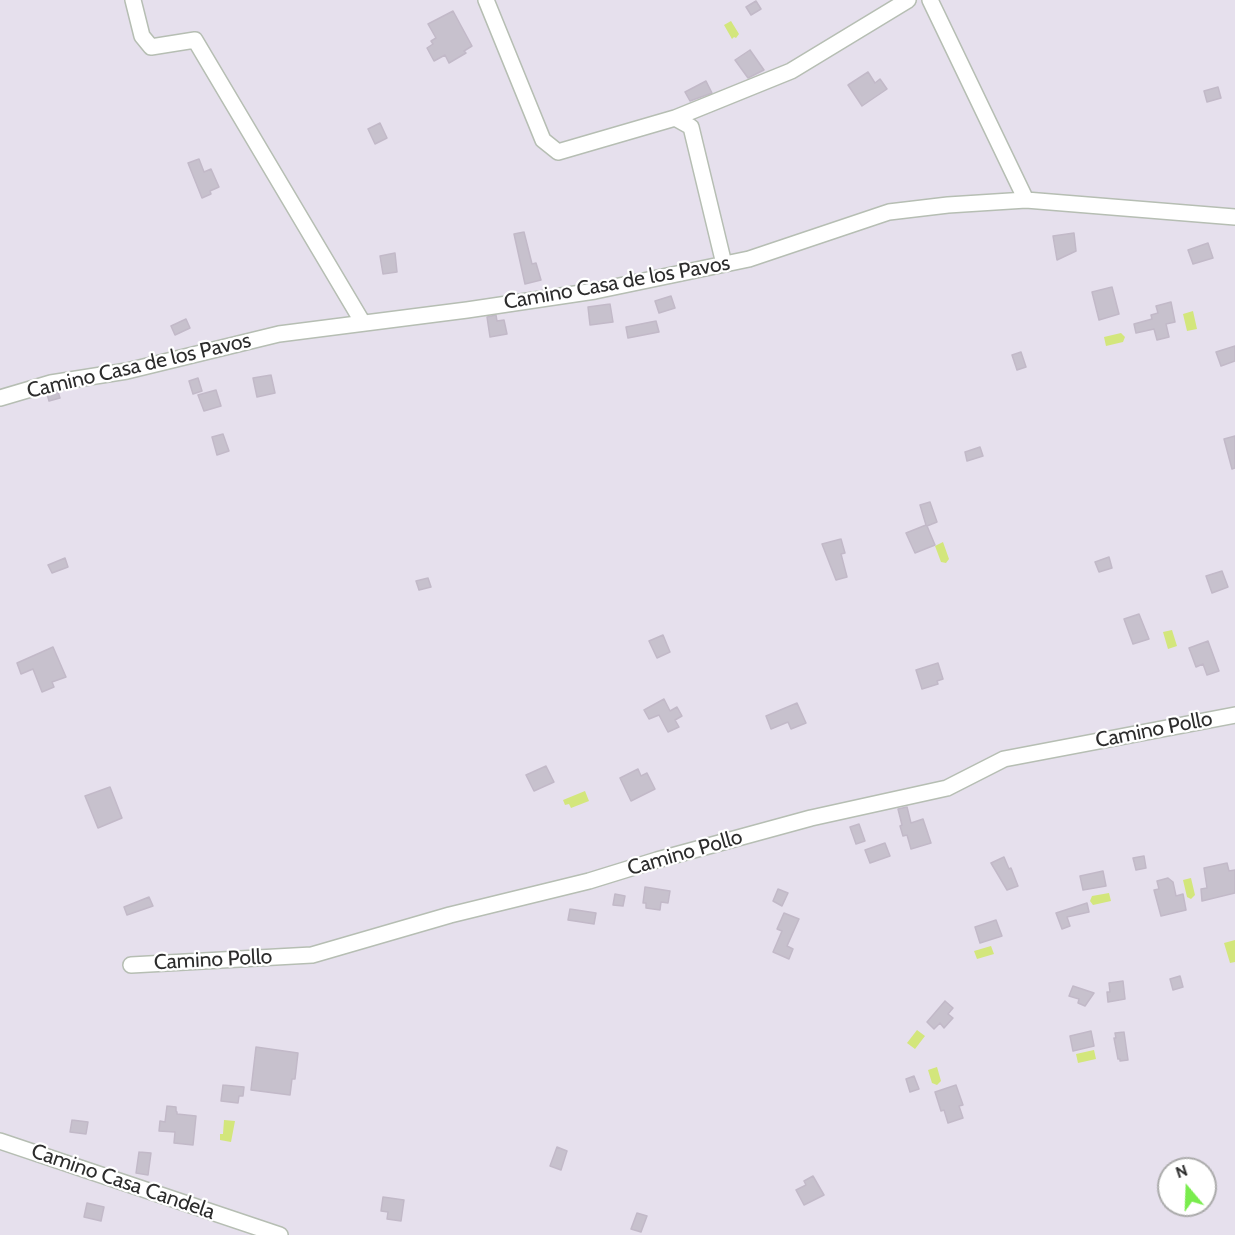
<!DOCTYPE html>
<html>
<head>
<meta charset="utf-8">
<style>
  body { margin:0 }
  #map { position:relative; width:1235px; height:1235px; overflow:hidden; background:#e6e0ed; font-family:Cabin,sans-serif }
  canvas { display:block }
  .north { position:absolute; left:1157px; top:1157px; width:60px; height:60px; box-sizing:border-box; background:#fff; border:2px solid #ababab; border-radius:50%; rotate:341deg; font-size:16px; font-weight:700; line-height:24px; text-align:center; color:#2c2c2c }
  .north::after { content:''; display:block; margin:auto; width:21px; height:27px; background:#79ec4d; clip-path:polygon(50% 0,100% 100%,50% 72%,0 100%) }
</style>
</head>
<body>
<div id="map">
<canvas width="1235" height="1235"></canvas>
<div class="north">N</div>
</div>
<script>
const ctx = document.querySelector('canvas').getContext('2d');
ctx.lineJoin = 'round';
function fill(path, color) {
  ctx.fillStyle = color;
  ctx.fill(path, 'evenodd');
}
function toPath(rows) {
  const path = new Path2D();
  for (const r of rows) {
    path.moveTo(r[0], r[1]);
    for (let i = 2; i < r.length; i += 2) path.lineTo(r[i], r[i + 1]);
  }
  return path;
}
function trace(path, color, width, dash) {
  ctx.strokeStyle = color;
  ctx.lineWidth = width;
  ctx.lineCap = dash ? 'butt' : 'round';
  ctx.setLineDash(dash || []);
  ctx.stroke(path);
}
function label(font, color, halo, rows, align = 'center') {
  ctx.font = font + ' Cabin,sans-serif';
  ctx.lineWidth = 4.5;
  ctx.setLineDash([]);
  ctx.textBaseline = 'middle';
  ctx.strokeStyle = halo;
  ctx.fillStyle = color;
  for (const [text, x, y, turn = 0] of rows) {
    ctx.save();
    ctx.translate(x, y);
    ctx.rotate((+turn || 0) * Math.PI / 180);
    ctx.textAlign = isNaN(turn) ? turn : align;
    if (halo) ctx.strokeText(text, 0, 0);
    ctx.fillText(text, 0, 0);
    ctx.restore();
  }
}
fill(toPath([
  [731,21,739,34,736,38,734,37,732,39,724,25],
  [1193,311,1197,329,1187,331,1183,314],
  [1121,333,1125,337,1123,342,1106,346,1104,337],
  [943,542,949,559,946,563,941,562,935,546],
  [1172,630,1177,646,1168,649,1163,632],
  [585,791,589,801,571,808,569,804,565,805,563,800],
  [1191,878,1195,895,1191,899,1187,897,1183,880],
  [1109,893,1111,901,1093,905,1090,901,1092,896],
  [1235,940,1235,962,1230,963,1224,943],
  [991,946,994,954,977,959,974,951],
  [917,1030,925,1036,915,1049,907,1043],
  [1094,1050,1096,1059,1078,1063,1076,1054],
  [937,1067,941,1081,937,1085,932,1083,928,1070],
  [224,1120,235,1121,231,1142,220,1140,220,1134,223,1134]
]), '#d3e67c');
const building = toPath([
  [756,1,761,9,751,15,746,7,756,1],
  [453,11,472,46,464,51,466,53,449,63,445,55,434,61,427,48,433,44,431,41,436,38,428,24,453,11],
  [750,50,764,70,748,78,735,60,750,50],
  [868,72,875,83,880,79,887,89,862,106,848,85,868,72],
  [706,81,712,93,690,101,685,92,706,81],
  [1218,87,1221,98,1207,102,1204,91,1218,87],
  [380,123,387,138,375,144,368,129,380,123],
  [199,159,204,172,211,169,219,187,210,191,211,194,202,198,188,163,199,159],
  [524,232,532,264,536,263,541,280,525,284,514,234,524,232],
  [1074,233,1076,251,1057,260,1053,236,1074,233],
  [1208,243,1213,258,1193,264,1188,250,1208,243],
  [395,253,397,272,383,274,380,256,395,253],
  [1112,287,1119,314,1099,320,1092,292,1112,287],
  [671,296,675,308,659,313,655,301,671,296],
  [1171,302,1175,322,1166,324,1169,337,1157,340,1154,329,1136,333,1134,324,1152,319,1151,315,1158,313,1156,306,1171,302],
  [610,304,613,322,590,325,588,307,610,304],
  [496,315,497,321,504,320,507,334,490,337,487,317,496,315],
  [186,319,190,328,175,335,171,326,186,319],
  [656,321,659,332,628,338,626,327,656,321],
  [1235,346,1235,361,1221,366,1216,352,1235,346],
  [1021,352,1026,367,1017,370,1012,355,1021,352],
  [271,375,275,393,257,397,253,378,271,375],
  [198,378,202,391,193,394,189,381,198,378],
  [216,390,221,406,204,411,198,395,216,390],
  [58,392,60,398,49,401,47,394,58,392],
  [223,434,229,451,217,455,212,437,223,434],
  [1235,436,1235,468,1232,469,1224,439,1235,436],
  [980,447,983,456,967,461,965,452,980,447],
  [930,502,937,522,927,526,935,545,915,553,906,533,926,525,920,505,930,502],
  [841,539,845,553,841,554,847,577,836,580,822,544,841,539],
  [1109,557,1112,568,1099,572,1095,562,1109,557],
  [65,558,68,567,52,573,48,565,65,558],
  [1222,571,1228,587,1212,593,1206,576,1222,571],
  [428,578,431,587,419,590,416,581,428,578],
  [1139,614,1149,639,1133,644,1124,619,1139,614],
  [663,635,670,652,657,658,649,641,663,635],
  [1208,641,1219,671,1207,675,1203,664,1196,667,1189,648,1208,641],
  [53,647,66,677,52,682,54,687,42,692,33,669,21,674,17,663,53,647],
  [938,663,943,679,937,681,938,684,922,689,916,670,938,663],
  [664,699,670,711,677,707,682,716,675,720,679,727,668,732,659,715,649,719,644,710,664,699],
  [797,703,806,723,791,729,788,722,771,729,766,716,797,703],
  [546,766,554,782,534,791,526,775,546,766],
  [638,769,641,776,647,773,655,789,631,801,620,778,638,769],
  [110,787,122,818,98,828,85,796,110,787],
  [907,807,911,823,923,819,931,843,911,849,907,835,903,836,900,826,902,825,898,809,907,807],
  [859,824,865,841,856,844,850,827,859,824],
  [885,843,890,856,870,863,865,850,885,843],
  [1144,856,1146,868,1136,870,1133,858,1144,856],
  [1004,857,1009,869,1011,868,1018,886,1007,890,991,863,1004,857],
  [1227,863,1229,871,1235,870,1235,893,1202,901,1201,889,1207,888,1204,868,1227,863],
  [1103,871,1106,886,1083,890,1080,876,1103,871],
  [1168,878,1173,882,1176,896,1183,894,1186,910,1161,916,1154,890,1159,889,1157,881,1168,878],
  [645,887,670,891,668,903,661,902,660,910,646,908,646,903,643,903,645,887],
  [778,889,788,893,782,906,773,901,778,889],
  [615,894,625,896,623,906,613,905,615,894],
  [149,897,153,906,127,915,124,907,149,897],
  [1087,903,1089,912,1067,917,1070,926,1062,929,1056,913,1087,903],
  [570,909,596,913,594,924,568,920,570,909],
  [784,913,799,919,787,946,793,949,789,959,773,952,782,931,777,929,784,913],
  [996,920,1002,936,980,943,975,927,996,920],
  [1180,976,1183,987,1173,990,1170,979,1180,976],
  [1123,981,1125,999,1108,1002,1107,992,1110,992,1109,983,1123,981],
  [1073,986,1094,993,1085,1006,1078,1003,1079,999,1069,996,1073,986],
  [945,1001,953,1008,948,1014,953,1018,944,1028,940,1023,934,1029,927,1022,945,1001],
  [1091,1031,1094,1046,1073,1051,1070,1036,1091,1031],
  [1124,1032,1128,1060,1120,1061,1120,1059,1118,1059,1114,1038,1116,1038,1115,1033,1124,1032],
  [256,1047,298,1053,295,1079,292,1079,290,1095,251,1090,256,1047],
  [914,1076,919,1089,910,1092,906,1079,914,1076],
  [223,1085,244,1087,243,1096,239,1096,238,1103,221,1101,223,1085],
  [956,1085,963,1105,959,1106,963,1118,948,1123,944,1110,941,1111,935,1092,956,1085],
  [167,1106,176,1107,176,1111,177,1112,177,1114,196,1116,193,1145,174,1143,175,1132,159,1131,160,1121,165,1122,167,1106],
  [72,1120,88,1122,86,1134,70,1132,72,1120],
  [557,1147,567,1151,561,1170,550,1166,557,1147],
  [139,1152,151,1153,148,1175,136,1173,139,1152],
  [813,1176,824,1195,804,1205,796,1190,806,1185,804,1181,813,1176],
  [383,1197,404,1200,401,1221,387,1219,388,1212,381,1211,383,1197],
  [87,1203,104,1207,101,1221,84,1217,87,1203],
  [637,1213,647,1216,641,1232,631,1229,637,1213]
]);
fill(building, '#c7c1cd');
trace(building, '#c2b9c8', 1.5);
const minor = toPath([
  [133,0,142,36,151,47,195,40,363,323],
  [486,0,543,140,558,152,675,118,691,127,724,264],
  [930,0,1026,200],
  [675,118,791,71,908,0],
  [0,398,51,383,127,371,279,334,467,310,595,291,749,259,889,212,948,205,1026,200,1235,217],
  [131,965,312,955,450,915,589,881,657,860,811,818,947,788,1004,759,1235,715],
  [0,1141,280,1235]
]);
trace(minor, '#b6beb3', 18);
trace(minor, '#fff', 15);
label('21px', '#2c2c2c', '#fff', [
  ["Camino Casa de los Pavos",617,283,-10],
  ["Camino Casa de los Pavos",139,366,-13],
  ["Camino Pollo",1154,730,-11],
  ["Camino Pollo",685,853,-16],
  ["Camino Pollo",213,960,-3],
  ["Camino Casa Candela",123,1182,19]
]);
</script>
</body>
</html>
